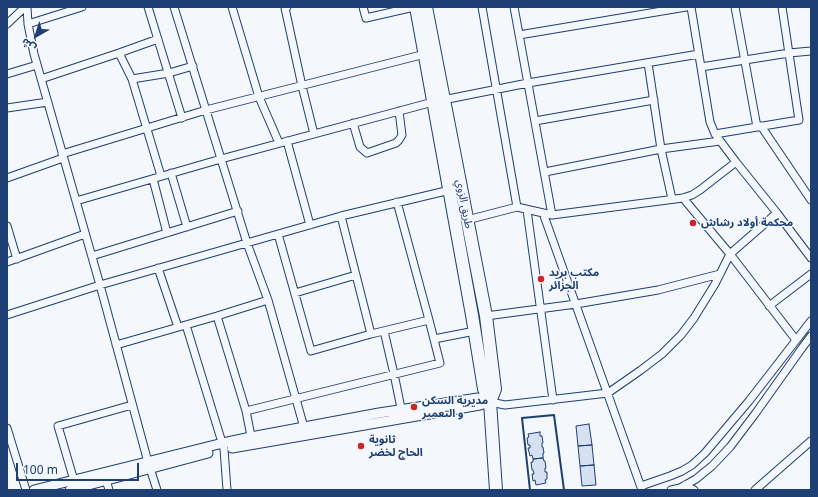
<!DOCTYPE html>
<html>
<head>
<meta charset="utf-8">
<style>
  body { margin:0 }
  #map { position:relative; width:818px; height:497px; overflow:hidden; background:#f4f7fb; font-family:"Noto Sans","Noto Sans Arabic",sans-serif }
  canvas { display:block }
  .frame { position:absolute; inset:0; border:8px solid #1d3f73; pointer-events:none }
  .north { position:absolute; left:16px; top:16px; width:40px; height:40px; -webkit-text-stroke:3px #f4f7fb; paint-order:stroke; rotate:219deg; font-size:11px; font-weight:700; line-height:16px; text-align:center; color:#1d3f73 }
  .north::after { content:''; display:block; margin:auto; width:14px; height:18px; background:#1d3f73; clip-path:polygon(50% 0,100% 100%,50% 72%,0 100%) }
  .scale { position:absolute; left:16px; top:463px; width:123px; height:18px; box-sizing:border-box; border:2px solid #1d3f73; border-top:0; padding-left:5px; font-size:12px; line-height:14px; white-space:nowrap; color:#1d3f73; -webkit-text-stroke:3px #f4f7fb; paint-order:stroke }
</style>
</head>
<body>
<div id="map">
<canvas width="818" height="497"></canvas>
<div class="frame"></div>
<div class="north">ش</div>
<div class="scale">100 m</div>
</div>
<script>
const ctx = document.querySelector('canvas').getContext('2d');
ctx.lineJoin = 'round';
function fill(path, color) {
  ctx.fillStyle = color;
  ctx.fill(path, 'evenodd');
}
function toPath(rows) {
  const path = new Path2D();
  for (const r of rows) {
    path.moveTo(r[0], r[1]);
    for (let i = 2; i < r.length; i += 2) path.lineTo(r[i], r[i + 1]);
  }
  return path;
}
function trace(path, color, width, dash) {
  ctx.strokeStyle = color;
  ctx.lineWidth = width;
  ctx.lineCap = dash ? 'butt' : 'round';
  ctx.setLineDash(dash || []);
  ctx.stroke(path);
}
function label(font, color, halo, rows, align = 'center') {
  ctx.font = font + ' "Noto Sans","Noto Sans Arabic",sans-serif';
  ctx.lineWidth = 3;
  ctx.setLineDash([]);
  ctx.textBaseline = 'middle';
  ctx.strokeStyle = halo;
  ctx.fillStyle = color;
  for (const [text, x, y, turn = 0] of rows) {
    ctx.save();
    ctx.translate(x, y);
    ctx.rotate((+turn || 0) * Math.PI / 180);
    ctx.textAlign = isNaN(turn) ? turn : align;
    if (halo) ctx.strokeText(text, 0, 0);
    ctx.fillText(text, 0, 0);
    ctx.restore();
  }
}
const building = toPath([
  [589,424,592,445,578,446,576,426,589,424],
  [540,432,540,436,542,436,543,443,542,443,542,447,543,447,544,453,543,453,543,458,533,459,532,455,530,456,528,448,530,448,530,445,528,445,527,438,529,437,528,434,540,432],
  [592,445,594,465,580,466,578,446,592,445],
  [543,458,544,461,545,461,546,468,545,468,545,472,547,472,547,479,545,480,546,483,536,485,535,480,533,481,532,474,534,474,533,470,532,470,531,462,533,462,533,459,543,458],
  [594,465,596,485,582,486,580,466,594,465]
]);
fill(building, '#d5e0f0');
trace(building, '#1d3f73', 1);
const minor = toPath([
  [27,7,28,24,34,54,100,285,148,462,157,490],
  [148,7,182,118],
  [174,7,247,243,268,300,305,431],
  [232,7,259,97,279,143],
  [287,7,285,8,302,86,314,134],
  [363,7,366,18,414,7],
  [482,7,517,207],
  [514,7,552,215],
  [691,7,710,122,715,134,736,162,777,213,811,258],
  [735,7,757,127],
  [7,24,25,7],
  [28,24,82,7],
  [519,35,686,7],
  [119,53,132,79,161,176],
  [648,63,661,149,672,199],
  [701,67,789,53,811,51],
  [7,74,37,65],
  [41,79,119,53,158,39],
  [132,79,169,73,193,66],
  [443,100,528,83,699,54],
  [7,108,48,102],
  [535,121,654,100],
  [353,123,360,147,367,153,396,143,399,140,402,135,399,111],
  [761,126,811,200],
  [715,134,799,120,782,7],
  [287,141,310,225],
  [62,154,206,110,425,54],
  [545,172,661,149,720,141],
  [171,173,187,227],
  [7,178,63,158],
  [153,179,167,233],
  [683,198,730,254,796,340],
  [76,201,221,159,433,102],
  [527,210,553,400],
  [543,213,642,490],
  [341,216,371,334],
  [467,220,517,207,552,215,683,198,692,195,700,190,736,162],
  [7,226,17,259],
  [278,234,311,351,371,334,429,320],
  [92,256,238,211],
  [7,262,85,234],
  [158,268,178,327],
  [295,293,356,275],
  [769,306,811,274],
  [7,315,100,285,341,216,450,190],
  [217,316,246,411,252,441],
  [486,316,576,304,658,290,720,274],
  [186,325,224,449,227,490],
  [384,331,394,374,402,413],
  [434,339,475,331],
  [116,345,217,316,268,300],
  [490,402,505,405,608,393,641,370,662,354,681,335,694,318,715,284,730,254,777,213],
  [246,411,440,363,429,320,397,202],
  [7,428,26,490],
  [106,480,109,490],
  [75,484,58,426,132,405],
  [685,485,694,490],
  [641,486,670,476,682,471,692,465,705,453,749,401,811,321],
  [671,490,680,488,696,479,712,466,730,447,755,414,802,348,811,336],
  [755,490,811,441]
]);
const tertiary = toPath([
  [232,448,480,405,490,402],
  [34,490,223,443,251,437,379,413,478,398,490,402],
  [70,490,208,453]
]);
const primary = toPath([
  [416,7,472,315,484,389,490,402,496,490],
  [426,7,486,316,495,389,490,402]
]);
trace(minor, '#1d3f73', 9);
trace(tertiary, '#1d3f73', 11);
trace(primary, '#1d3f73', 14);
trace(minor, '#f4f7fb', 7);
trace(tertiary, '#f4f7fb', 9);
trace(primary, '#f4f7fb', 12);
trace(toPath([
  [530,490,522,418,554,415,564,490]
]), '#1d3f73', 2);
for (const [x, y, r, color] of [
  [693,223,4,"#c62828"],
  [541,279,4,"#c62828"],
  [414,407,4,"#c62828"],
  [361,446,4,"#c62828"]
]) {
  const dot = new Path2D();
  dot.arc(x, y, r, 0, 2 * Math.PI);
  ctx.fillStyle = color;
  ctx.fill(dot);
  trace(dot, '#f4f7fb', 1.5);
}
label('11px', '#1d3f73', '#f4f7fb', [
  ["طريق الزوي",464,204,79]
]);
label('bold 11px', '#1d3f73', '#f4f7fb', [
  ["محكمة أولاد رشاش",701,223],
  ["مكتب بريد",549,273],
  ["الجزائر",549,286],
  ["مديرية السكن",422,401],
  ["و التعمير",422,414],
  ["ثانوية",369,440],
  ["الحاج لخضر",369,453]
], 'left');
</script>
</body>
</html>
